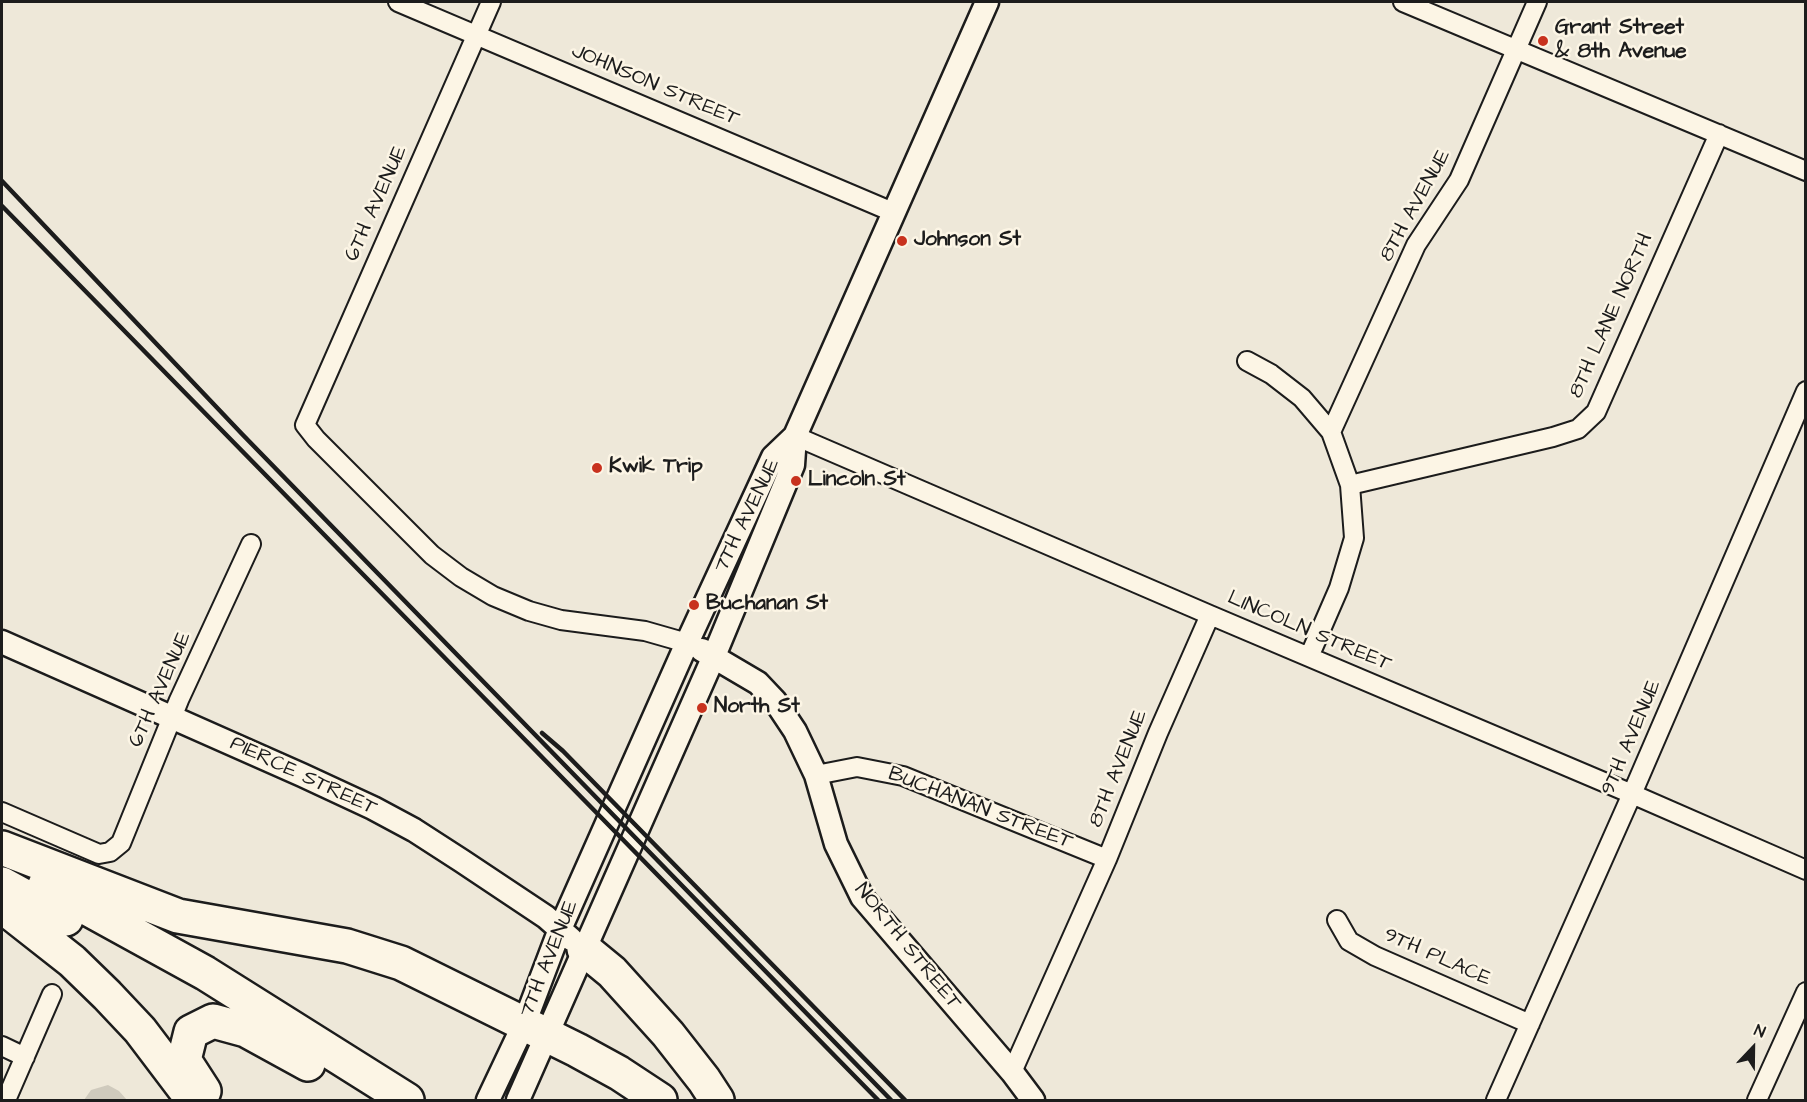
<!DOCTYPE html>
<html>
<head>
<meta charset="utf-8">
<style>
  body { margin:0 }
  #map { position:relative; width:1807px; height:1102px; overflow:hidden; background:#eee8d9; font-family:"Architects Daughter",sans-serif }
  canvas { display:block }
  .frame { position:absolute; inset:0; border:3px solid #1c1c1c; pointer-events:none }
  .north { position:absolute; left:1723px; top:1018px; width:60px; height:60px; -webkit-text-stroke:4px #fcf5e5; paint-order:stroke; rotate:22deg; font-size:16px; font-weight:700; line-height:24px; text-align:center; color:#1c1c1c }
  .north::after { content:''; display:block; margin:auto; width:21px; height:27px; background:#1c1c1c; clip-path:polygon(50% 0,100% 100%,50% 72%,0 100%) }
</style>
</head>
<body>
<div id="map">
<canvas width="1807" height="1102"></canvas>
<div class="frame"></div>
<div class="north">N</div>
</div>
<script>
const ctx = document.querySelector('canvas').getContext('2d');
ctx.lineJoin = 'round';
function fill(path, color) {
  ctx.fillStyle = color;
  ctx.fill(path, 'evenodd');
}
function toPath(rows) {
  const path = new Path2D();
  for (const r of rows) {
    path.moveTo(r[0], r[1]);
    for (let i = 2; i < r.length; i += 2) path.lineTo(r[i], r[i + 1]);
  }
  return path;
}
function trace(path, color, width, dash) {
  ctx.strokeStyle = color;
  ctx.lineWidth = width;
  ctx.lineCap = dash ? 'butt' : 'round';
  ctx.setLineDash(dash || []);
  ctx.stroke(path);
}
function label(font, color, halo, rows, align = 'center') {
  ctx.font = font + ' "Architects Daughter",sans-serif';
  ctx.lineWidth = 5;
  ctx.setLineDash([]);
  ctx.textBaseline = 'middle';
  ctx.strokeStyle = halo;
  ctx.fillStyle = color;
  for (const [text, x, y, turn = 0] of rows) {
    ctx.save();
    ctx.translate(x, y);
    ctx.rotate((+turn || 0) * Math.PI / 180);
    ctx.textAlign = isNaN(turn) ? turn : align;
    if (halo) ctx.strokeText(text, 0, 0);
    ctx.fillText(text, 0, 0);
    ctx.restore();
  }
}
fill(toPath([
  [108,1085,119,1091,127,1100,84,1100,91,1090]
]), '#cfcabd');
const minor = toPath([
  [398,2,895,213],
  [491,2,305,425,316,439,432,555,461,577,493,596,529,611,561,620,645,631,687,643],
  [1403,2,1806,171],
  [1247,361,1271,374,1302,398,1331,432,1350,485,1354,538,1339,588,1309,657],
  [1331,432,1416,245,1459,180,1537,2],
  [795,436,1210,615,1632,794,1806,870],
  [1350,485,1553,437,1578,429,1596,412,1719,134],
  [816,775,857,767,903,776,1107,859],
  [2,812,99,854,110,852,121,843,179,700,251,544],
  [1337,920,1349,941,1375,956,1530,1024],
  [2,1046,25,1057],
  [1012,1072,1107,859,1158,733,1210,615],
  [6,1100,52,994],
  [1496,1100,1632,794,1806,391],
  [1757,1100,1806,992]
]);
const tertiary = toPath([
  [2,642,302,775,373,808,414,830,462,861,546,917,571,939],
  [702,650,758,683,775,701,795,731,816,775,836,844,862,897,1012,1072,1033,1100],
  [488,1100,524,1024,560,929,687,643,773,457,795,436,987,2],
  [518,1100,714,656,793,465,795,436]
]);
const motorway = toPath([
  [2,848,178,916,347,946,401,963,577,1050,619,1073,660,1100],
  [2,884,66,919],
  [45,885,205,973,407,1100],
  [2,906,72,961,107,995,140,1030,193,1100],
  [584,949,612,972,668,1034,704,1080,717,1100],
  [204,1091,184,1060,191,1032,213,1021,246,1030,308,1064]
]);
trace(minor, '#1c1c1c', 22);
trace(tertiary, '#1c1c1c', 27);
trace(motorway, '#1c1c1c', 38);
trace(minor, '#fcf5e5', 18);
trace(tertiary, '#fcf5e5', 22);
trace(motorway, '#fcf5e5', 33);
trace(toPath([
  [2,181,242,434,891,1100],
  [2,206,878,1100],
  [542,733,563,751,905,1100]
]), '#1c1c1c', 4.5);
for (const [x, y, r, color] of [
  [1543,41,6,"#c8321e"],
  [902,241,6,"#c8321e"],
  [597,468,6,"#c8321e"],
  [796,481,6,"#c8321e"],
  [694,605,6,"#c8321e"],
  [702,708,6,"#c8321e"]
]) {
  const dot = new Path2D();
  dot.arc(x, y, r, 0, 2 * Math.PI);
  ctx.fillStyle = color;
  ctx.fill(dot);
  trace(dot, '#fcf5e5', 2);
}
label('bold 21px', '#1c1c1c', '#fcf5e5', [
  ["Grant Street",1555,29],
  ["& 8th Avenue",1555,53],
  ["Johnson St",914,241],
  ["Kwik Trip",609,468],
  ["Lincoln St",808,481],
  ["Buchanan St",706,605],
  ["North St",714,708]
], 'left');
label('21px', '#1c1c1c', '#fcf5e5', [
  ["JOHNSON STREET",655,86,23],
  ["6TH AVENUE",377,204,-66],
  ["8TH AVENUE",1416,206,-61],
  ["8TH LANE NORTH",1612,316,-66],
  ["7TH AVENUE",748,516,-64],
  ["LINCOLN STREET",1309,632,23],
  ["6TH AVENUE",161,690,-66],
  ["9TH AVENUE",1632,738,-67],
  ["8TH AVENUE",1119,769,-68],
  ["PIERCE STREET",303,777,25],
  ["BUCHANAN STREET",980,809,21],
  ["NORTH STREET",907,947,51],
  ["9TH PLACE",1437,958,24],
  ["7TH AVENUE",550,959,-68]
]);
</script>
</body>
</html>
